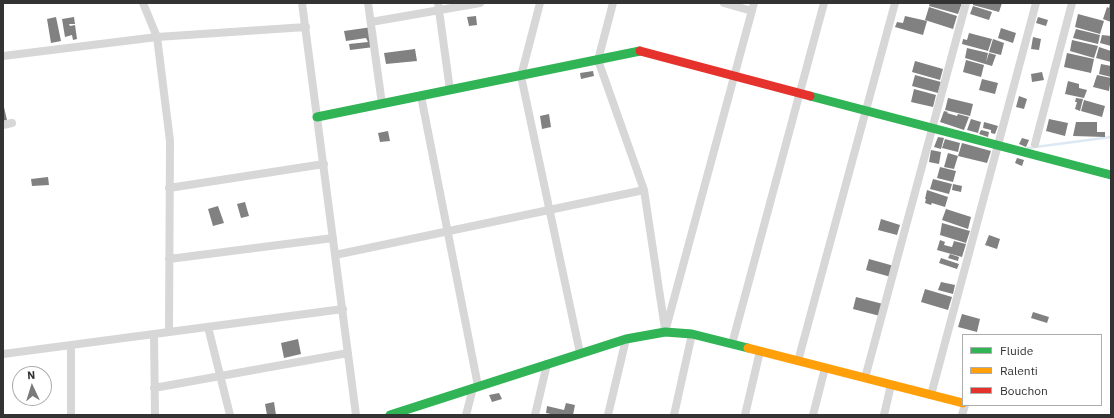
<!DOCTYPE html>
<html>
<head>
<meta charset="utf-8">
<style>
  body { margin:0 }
  #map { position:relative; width:1114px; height:418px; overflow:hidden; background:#fff; font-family:"IBM Plex Sans",sans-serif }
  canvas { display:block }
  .frame { position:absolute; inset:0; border:4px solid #333; pointer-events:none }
  .legend { position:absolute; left:962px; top:334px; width:140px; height:72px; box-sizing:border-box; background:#fff; border:1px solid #adadad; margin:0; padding:5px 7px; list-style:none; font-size:12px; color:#333 }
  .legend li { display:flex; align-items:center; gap:8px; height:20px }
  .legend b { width:20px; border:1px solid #adadad }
  .north { position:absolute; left:12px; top:366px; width:40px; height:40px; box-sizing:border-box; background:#fff; border:1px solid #adadad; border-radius:50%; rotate:356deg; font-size:11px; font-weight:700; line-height:16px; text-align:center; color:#333 }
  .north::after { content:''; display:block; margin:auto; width:14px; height:18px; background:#7a7a7a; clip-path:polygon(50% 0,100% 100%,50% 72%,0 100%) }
</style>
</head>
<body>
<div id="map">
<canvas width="1114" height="418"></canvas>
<div class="frame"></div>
<ul class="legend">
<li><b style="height:5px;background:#30b455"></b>Fluide</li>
<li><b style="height:5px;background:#ff9f0a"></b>Ralenti</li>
<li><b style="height:5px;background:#e5322d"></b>Bouchon</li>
</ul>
<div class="north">N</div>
</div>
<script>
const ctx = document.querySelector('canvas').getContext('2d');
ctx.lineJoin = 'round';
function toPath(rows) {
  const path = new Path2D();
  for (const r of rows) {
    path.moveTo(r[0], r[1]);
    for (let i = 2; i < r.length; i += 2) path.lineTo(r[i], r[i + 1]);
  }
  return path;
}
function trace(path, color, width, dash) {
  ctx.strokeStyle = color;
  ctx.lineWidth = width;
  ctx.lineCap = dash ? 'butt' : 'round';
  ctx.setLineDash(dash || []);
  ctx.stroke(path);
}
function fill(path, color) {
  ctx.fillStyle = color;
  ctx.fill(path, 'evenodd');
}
trace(toPath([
  [1028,148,1111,137]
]), '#dde8f4', 2.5);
fill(toPath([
  [930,3,962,3,958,14,929,6],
  [973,3,1002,3,999,12,973,5],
  [1110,3,1111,3,1111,22,1103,19,1107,7,1109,8],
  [973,6,992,12,989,20,970,14],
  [929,7,957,16,953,29,925,20],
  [1078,14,1104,21,1100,34,1075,27],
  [476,16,477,25,469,26,467,17],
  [905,16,927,21,923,35,895,27,897,22,903,23],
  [56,17,61,41,51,43,47,19],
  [74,17,75,24,69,24,70,26,75,25,77,39,73,40,72,35,65,37,62,19],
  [1038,17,1048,20,1046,26,1036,23],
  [372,27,374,47,350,50,349,44,368,42,366,38,346,41,344,31],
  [1001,28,1016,33,1013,43,998,38],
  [1076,29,1100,35,1098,44,1073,38],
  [969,33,992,39,988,51,962,44,963,39,967,40],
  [1102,35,1111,36,1111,46,1100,43],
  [1033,37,1041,39,1039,50,1031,49],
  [993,39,1004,43,1001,55,989,52],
  [1072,40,1098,46,1094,58,1070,51],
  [1099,47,1111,51,1111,62,1096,58],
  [967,48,988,53,986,62,989,53,996,55,992,66,965,58],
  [415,49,417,61,386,64,384,53],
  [1067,53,1094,59,1091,73,1064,67],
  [966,60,984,65,981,77,963,72],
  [915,61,943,69,940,80,912,72],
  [1101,64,1111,66,1111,77,1099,74],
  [593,71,594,76,581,79,580,73],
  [1042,72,1044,80,1032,82,1031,74],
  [915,75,941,82,938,93,912,86],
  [1097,75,1111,78,1109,91,1093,87],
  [982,79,998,83,995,94,979,90],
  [1068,81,1079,84,1079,88,1087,90,1084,98,1065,94],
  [914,89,936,95,933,107,911,102],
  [1019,96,1027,99,1024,109,1016,107],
  [948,98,973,104,970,116,945,110],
  [1076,98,1083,99,1080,111,1075,109,1077,102,1075,102],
  [1084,100,1105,106,1102,117,1081,111],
  [3,103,7,120,3,121],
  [944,111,948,112,947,113,957,116,958,114,969,117,964,130,940,122],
  [549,114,551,127,542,129,540,116],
  [971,119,981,122,978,133,967,130],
  [1049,119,1068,123,1065,136,1046,131],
  [984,122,998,126,995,134,991,133,991,130,983,128],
  [1076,122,1097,122,1097,132,1105,132,1105,137,1073,136],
  [981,130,989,132,988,137,979,134],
  [388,131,390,141,380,142,378,133],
  [938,137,944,138,941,149,934,147],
  [1022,138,1029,140,1026,147,1019,144],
  [945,139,960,143,958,152,942,148],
  [962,143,991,151,987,163,958,156],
  [931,150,941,152,939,164,929,162],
  [948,153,958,156,954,169,944,167],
  [1017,158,1024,160,1022,166,1015,163],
  [940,167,956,171,953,182,937,178],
  [48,177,49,185,32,186,31,179],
  [933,179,952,184,949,194,930,189],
  [953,184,962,186,961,192,952,190],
  [927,190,948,197,945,207,932,203,931,205,925,203,926,199,925,199],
  [245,202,249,216,241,218,237,204],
  [218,206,224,223,213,226,208,209],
  [946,209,971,217,968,229,942,220],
  [881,219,900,225,897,235,878,230],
  [942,223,970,231,966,243,940,235],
  [989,235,1000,239,997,249,985,245],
  [940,240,945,242,944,245,952,247,954,241,966,244,962,257,937,250],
  [950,254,959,257,958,261,948,258],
  [941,258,959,264,957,269,939,263],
  [869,259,894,266,891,277,866,270],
  [941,282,955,285,953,294,938,290],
  [925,289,952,297,948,310,921,302],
  [856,297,883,304,880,316,853,309],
  [1033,312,1049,317,1047,323,1031,318],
  [962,314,980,319,977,332,958,327],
  [298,339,301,354,284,358,281,343],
  [499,393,502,399,492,402,489,395],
  [274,402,276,415,267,415,265,404],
  [566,403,575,405,573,415,556,415,546,413,547,406,564,410]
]), '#818181');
trace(toPath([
  [143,3,157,37,170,141,169,332],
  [302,3,356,415],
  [368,3,382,104],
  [438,3,450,90],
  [540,3,521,76,580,353],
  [613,3,598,60,644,190,665,329],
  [724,3,752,11],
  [371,22,480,3],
  [3,56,157,37,306,27],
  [421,96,478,386],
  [3,125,12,123],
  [1035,144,1072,3],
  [169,188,324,164],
  [335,255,644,190],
  [169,259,333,238],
  [208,327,230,415],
  [665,332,754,3],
  [154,334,155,415],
  [732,344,824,3],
  [71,345,71,415],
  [3,354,343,309],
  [798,361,895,3],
  [865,378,966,3],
  [154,388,348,353],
  [931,395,1036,3],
  [466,415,473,388],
  [535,415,547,364],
  [608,415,626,339],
  [674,415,692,334],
  [745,415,760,351],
  [813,415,825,368],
  [884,415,891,385],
  [962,415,965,405]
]), '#d7d7d7', 8);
trace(toPath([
  [810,96,1111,175],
  [317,117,640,51],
  [390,415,626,339,665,332,692,334,748,348]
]), '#30b455', 9);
trace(toPath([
  [748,348,963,403]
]), '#ff9f0a', 9);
trace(toPath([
  [640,51,810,96]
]), '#e5322d', 9);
</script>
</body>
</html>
